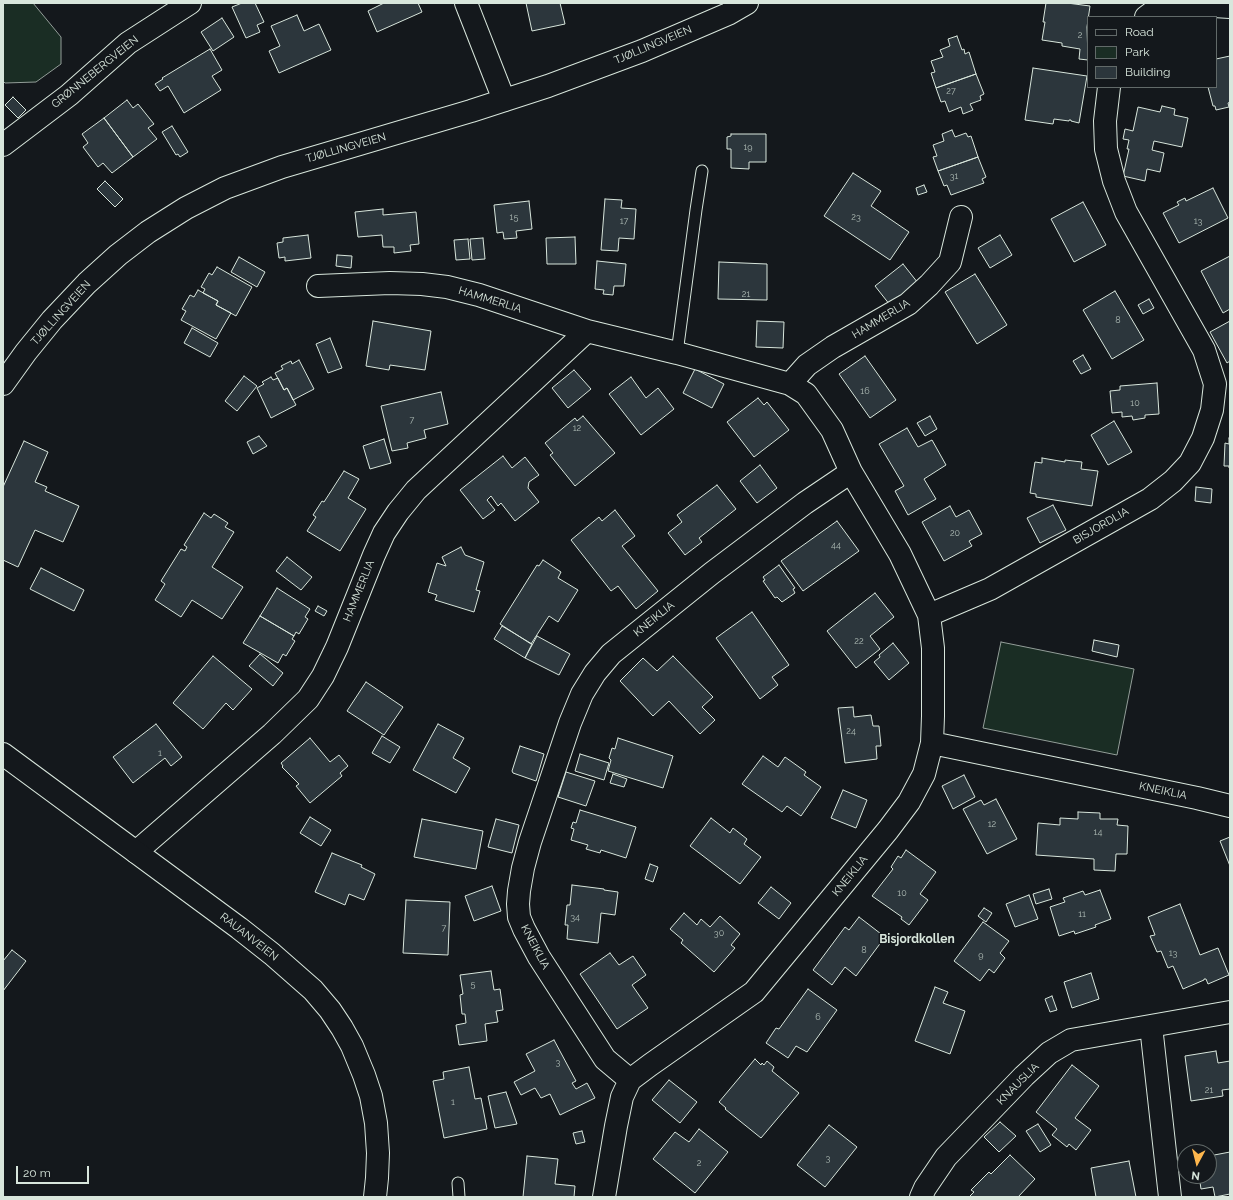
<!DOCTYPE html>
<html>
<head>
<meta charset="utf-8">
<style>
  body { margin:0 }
  #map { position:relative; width:1233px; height:1200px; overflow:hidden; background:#14181c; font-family:Raleway,sans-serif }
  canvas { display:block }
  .frame { position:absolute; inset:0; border:4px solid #d8e6dc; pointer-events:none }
  .legend { position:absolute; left:1087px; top:16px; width:130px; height:72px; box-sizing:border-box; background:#14181c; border:1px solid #626a69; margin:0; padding:5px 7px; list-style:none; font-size:12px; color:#d8e6dc }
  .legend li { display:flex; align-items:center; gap:8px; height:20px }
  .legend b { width:20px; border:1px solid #626a69 }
  .north { position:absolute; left:1177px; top:1144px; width:40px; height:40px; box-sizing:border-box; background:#14181c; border:1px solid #626a69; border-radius:50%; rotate:187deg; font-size:11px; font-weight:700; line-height:16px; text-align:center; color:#d8e6dc }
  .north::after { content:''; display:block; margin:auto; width:14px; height:18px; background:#ffb74d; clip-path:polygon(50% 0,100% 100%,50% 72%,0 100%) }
  .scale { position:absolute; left:16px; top:1166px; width:73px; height:18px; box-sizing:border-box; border:2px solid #d8e6dc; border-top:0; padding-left:5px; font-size:12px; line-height:14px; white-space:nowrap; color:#d8e6dc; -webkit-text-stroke:3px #14181c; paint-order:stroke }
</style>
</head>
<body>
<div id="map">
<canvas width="1233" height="1200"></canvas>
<div class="frame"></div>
<ul class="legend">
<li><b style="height:5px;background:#14181c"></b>Road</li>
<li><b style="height:11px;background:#1a2d24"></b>Park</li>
<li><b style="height:11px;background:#2c363c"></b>Building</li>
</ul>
<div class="north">N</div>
<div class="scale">20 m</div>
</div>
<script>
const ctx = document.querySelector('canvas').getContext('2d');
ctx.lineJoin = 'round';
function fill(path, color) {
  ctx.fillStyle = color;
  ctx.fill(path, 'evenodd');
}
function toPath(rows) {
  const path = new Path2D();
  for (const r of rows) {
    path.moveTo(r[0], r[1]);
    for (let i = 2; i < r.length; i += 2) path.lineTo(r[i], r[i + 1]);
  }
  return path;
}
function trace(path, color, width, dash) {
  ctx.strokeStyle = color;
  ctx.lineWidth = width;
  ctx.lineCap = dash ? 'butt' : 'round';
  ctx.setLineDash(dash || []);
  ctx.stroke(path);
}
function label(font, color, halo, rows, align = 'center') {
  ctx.font = font + ' Raleway,sans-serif';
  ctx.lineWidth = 3;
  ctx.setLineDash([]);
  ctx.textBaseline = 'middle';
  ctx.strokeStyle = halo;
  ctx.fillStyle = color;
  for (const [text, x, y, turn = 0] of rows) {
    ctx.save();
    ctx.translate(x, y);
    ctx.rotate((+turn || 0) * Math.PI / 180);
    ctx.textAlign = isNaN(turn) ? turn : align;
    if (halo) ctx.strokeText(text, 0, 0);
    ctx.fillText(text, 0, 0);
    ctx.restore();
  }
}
const green = toPath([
  [3,3,33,3,61,37,61,64,36,82,5,83,3,81,3,3],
  [1001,642,1134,669,1117,755,983,728,1001,642]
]);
fill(green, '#1a2d24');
trace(green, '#939e99', 1);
const building = toPath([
  [242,3,255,3,264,22,257,25,260,32,246,38,232,7,242,3],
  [384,3,418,3,422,12,377,32,368,11,384,3],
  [526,3,560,3,565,24,532,31,526,3],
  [1046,3,1067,3,1090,6,1087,27,1088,60,1079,59,1080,49,1062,46,1062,43,1042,40,1045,22,1043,22,1046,3],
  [297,15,304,31,319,24,331,50,279,73,269,51,280,46,271,26,297,15],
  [222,18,234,37,213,51,201,32,222,18],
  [957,36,962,50,964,49,965,54,969,52,976,74,936,88,931,73,935,72,931,61,943,57,940,50,950,46,948,39,957,36],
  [210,49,222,70,212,76,221,90,184,113,168,86,160,91,155,84,163,79,162,78,210,49],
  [1230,56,1230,102,1228,103,1229,107,1216,110,1215,106,1213,106,1208,87,1216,87,1216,59,1230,56],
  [1033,68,1087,76,1079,123,1071,121,1071,120,1069,120,1069,121,1054,119,1053,124,1025,120,1033,68],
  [976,74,984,94,980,96,981,100,970,104,973,110,963,114,961,107,949,112,945,101,941,102,936,88,976,74],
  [13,97,26,110,18,118,5,105,13,97],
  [127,100,133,108,138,104,154,124,148,128,157,139,133,157,104,118,127,100],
  [1162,106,1175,109,1174,115,1188,118,1182,147,1154,141,1152,150,1164,153,1160,172,1147,169,1145,181,1123,176,1129,149,1127,149,1129,140,1123,139,1125,129,1133,131,1138,107,1160,112,1162,106],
  [104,118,133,157,112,173,103,163,98,167,83,147,88,143,82,134,104,118],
  [172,126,188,152,180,157,178,154,176,155,162,132,172,126],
  [952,130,955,137,966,133,968,137,971,136,978,157,938,171,933,157,937,156,933,145,944,141,942,134,952,130],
  [731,134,766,134,766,162,749,162,749,169,731,168,731,149,727,149,727,137,731,136,731,134],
  [978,157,986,177,982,179,984,183,951,195,947,185,944,186,938,171,978,157],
  [853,173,881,191,871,206,909,232,890,260,824,216,853,173],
  [105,181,123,199,115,207,97,189,105,181],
  [924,185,927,192,918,195,916,188,924,185],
  [1213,188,1228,218,1179,243,1163,213,1179,205,1177,202,1185,198,1186,201,1213,188],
  [605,199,622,200,621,208,636,209,634,239,619,238,618,251,601,250,605,199],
  [529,201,532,229,516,231,517,238,504,239,503,232,497,233,494,205,529,201],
  [1083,202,1106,245,1074,262,1051,219,1083,202],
  [383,209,383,215,416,212,419,244,410,245,411,251,394,253,394,247,383,247,382,235,358,237,355,212,383,209],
  [308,235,311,258,285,261,285,257,279,258,277,243,283,242,283,238,308,235],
  [1000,235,1012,255,990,268,978,248,1000,235],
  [575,237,576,264,547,264,546,238,575,237],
  [483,238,485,259,472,260,470,239,483,238],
  [468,239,470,259,456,260,454,240,468,239],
  [337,255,352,256,351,268,336,266,337,255],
  [1230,256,1230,309,1223,313,1201,271,1230,256],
  [239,257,265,272,257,287,231,272,239,257],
  [597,261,626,264,624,286,614,286,613,295,603,294,604,290,595,289,597,261],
  [719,262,767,264,767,300,718,299,719,262],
  [903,264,918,283,890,305,875,286,903,264],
  [217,267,252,287,236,316,216,305,218,301,203,293,205,289,201,287,209,273,212,275,217,267],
  [975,274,1007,325,977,344,945,292,975,274],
  [198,290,218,301,216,305,231,313,216,339,181,320,186,311,182,309,190,295,194,297,198,290],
  [1115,291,1144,340,1112,359,1083,310,1115,291],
  [1149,299,1154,308,1143,314,1138,305,1149,299],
  [373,321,431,331,425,370,390,365,389,370,366,366,373,321],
  [757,321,784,322,783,348,756,347,757,321],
  [1230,321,1230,361,1227,363,1210,332,1230,321],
  [192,328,218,343,210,357,184,343,192,328],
  [330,338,342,368,328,373,316,344,330,338],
  [1083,355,1091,369,1081,374,1073,361,1083,355],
  [865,356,896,400,870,418,839,374,865,356],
  [299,360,314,389,293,400,287,388,284,390,275,373,283,369,281,366,291,361,292,364,299,360],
  [695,369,724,384,712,408,683,393,695,369],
  [574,370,591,389,568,408,552,388,574,370],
  [244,376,257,386,237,411,225,401,244,376],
  [271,377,273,380,278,378,284,390,287,388,296,405,271,418,257,388,264,384,262,382,271,377],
  [631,377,646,398,658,388,674,409,641,435,609,394,631,377],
  [1157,383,1159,414,1145,415,1145,418,1133,420,1132,416,1122,417,1122,412,1112,413,1110,391,1120,390,1120,386,1157,383],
  [441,392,448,424,424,430,426,438,407,443,408,448,392,451,381,406,441,392],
  [758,398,764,405,767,402,789,430,754,457,727,422,758,398],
  [583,416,615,453,575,486,550,455,553,453,545,443,575,418,577,421,583,416],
  [930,416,937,429,925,436,917,423,930,416],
  [1114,421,1132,452,1108,465,1091,435,1114,421],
  [907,428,918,447,932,440,946,465,924,479,936,499,908,515,895,491,904,486,879,444,907,428],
  [259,436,267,446,253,454,247,442,259,436],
  [1229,438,1230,438,1230,468,1229,468,1229,466,1224,466,1225,443,1229,444,1229,438],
  [384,439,391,463,370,469,363,446,384,439],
  [24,441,48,452,35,482,47,487,45,491,79,506,63,542,35,530,18,567,3,560,3,487,24,441],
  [503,456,512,468,525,457,539,475,529,482,528,488,539,502,515,521,501,503,498,506,491,496,487,500,495,510,483,519,460,490,503,456],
  [1042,458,1065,462,1065,460,1082,462,1081,469,1098,471,1092,506,1036,497,1036,494,1030,493,1035,462,1042,463,1042,458],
  [760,465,777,488,757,503,740,481,760,465],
  [344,471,359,479,348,498,366,509,340,551,307,531,316,517,313,515,322,501,324,502,344,471],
  [717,485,736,509,699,538,702,542,685,555,668,533,682,522,677,515,717,485],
  [1196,487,1212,489,1211,503,1195,501,1196,487],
  [1053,505,1066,530,1040,543,1027,518,1053,505],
  [950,506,956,517,969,510,982,534,969,541,972,546,944,561,922,522,950,506],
  [615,510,635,536,622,546,658,591,636,609,618,586,611,591,571,540,599,517,602,521,615,510],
  [204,513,211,518,214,514,228,523,225,527,234,532,212,567,243,587,222,619,192,600,181,617,155,600,165,584,161,581,181,549,185,551,187,547,184,545,204,513],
  [837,521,859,551,803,591,781,561,837,521],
  [461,547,465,555,484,562,476,590,480,591,474,612,435,600,437,595,428,592,437,563,446,566,442,557,461,547],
  [287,557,312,577,301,590,276,571,287,557],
  [543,560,561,572,558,578,578,590,558,622,549,616,531,644,500,624,537,565,539,566,543,560],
  [779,565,795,588,793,589,795,593,782,602,777,597,775,598,763,581,765,580,763,577,779,565],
  [41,568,84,590,74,611,30,589,41,568],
  [277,588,310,609,305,617,308,619,299,634,296,632,294,636,260,616,277,588],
  [875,593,894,617,870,636,880,649,856,668,827,631,875,593],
  [318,606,327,611,324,616,315,611,318,606],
  [752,612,789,665,772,677,778,685,760,699,716,638,752,612],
  [260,616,294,636,292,639,295,641,286,656,283,654,278,663,243,643,260,616],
  [502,626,532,644,525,658,494,639,502,626],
  [537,636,570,654,559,675,525,658,537,636],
  [1094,640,1119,645,1117,657,1092,651,1094,640],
  [893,643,909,663,889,680,874,662,880,657,879,655,893,643],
  [260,654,283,673,273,686,249,666,260,654],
  [213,656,252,689,233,710,226,703,203,729,173,703,213,656],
  [673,656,713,697,702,707,715,720,700,734,669,701,653,716,620,681,643,658,657,671,673,656],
  [366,682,403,707,384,735,347,711,366,682],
  [853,707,854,717,871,715,873,726,879,726,881,746,876,746,877,759,845,763,838,708,853,707],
  [156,724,182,757,171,766,165,758,133,783,113,757,156,724],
  [438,724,464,738,453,758,470,768,456,793,413,770,438,724],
  [382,736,400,747,390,763,372,753,382,736],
  [310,738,330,762,339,755,348,766,340,773,342,776,310,803,296,786,299,784,282,767,283,766,281,763,310,738],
  [618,738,673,756,663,788,608,771,611,760,609,758,612,748,615,749,618,738],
  [520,746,544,754,536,781,513,773,512,771,520,746],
  [580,754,609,763,604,780,575,771,580,754],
  [763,756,778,767,785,757,806,772,804,775,821,787,801,816,787,806,782,812,742,784,763,756],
  [566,772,595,781,586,806,558,797,566,772],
  [613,774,627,779,624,787,610,783,613,774],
  [964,775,975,797,953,809,942,786,964,775],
  [843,790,867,800,856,828,831,818,843,790],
  [996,799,1017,839,987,854,963,809,981,800,984,805,996,799],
  [580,810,636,827,626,858,601,850,600,853,586,849,588,845,571,840,574,829,571,828,573,822,576,823,580,810],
  [1078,812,1100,813,1100,819,1118,819,1117,825,1128,826,1127,854,1116,854,1115,871,1094,870,1094,859,1036,855,1038,823,1060,825,1060,818,1078,819,1078,812],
  [310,817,331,830,321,846,300,833,310,817],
  [711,818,730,833,733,828,747,839,744,844,761,857,740,884,690,846,711,818],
  [422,819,483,831,476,869,414,857,422,819],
  [496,819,519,825,512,853,488,847,496,819],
  [1230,837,1230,866,1220,841,1230,837],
  [906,850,936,872,920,894,928,900,909,925,901,919,902,917,872,896,893,869,891,867,898,856,901,858,906,850],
  [332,853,362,865,361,867,375,874,364,900,349,894,345,905,315,892,332,853],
  [650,864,658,867,653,882,645,879,650,864],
  [572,885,604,889,604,890,618,892,615,915,601,913,598,943,567,939,568,925,565,925,567,905,570,905,572,885],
  [492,886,501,911,474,921,465,896,492,886],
  [771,887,791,903,779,919,758,903,771,887],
  [1049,889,1052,899,1036,904,1033,894,1049,889],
  [1100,890,1111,919,1095,925,1096,927,1075,934,1074,931,1059,936,1050,907,1065,902,1063,898,1083,891,1085,895,1100,890],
  [1029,895,1038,919,1015,927,1006,904,1029,895],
  [406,900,450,902,448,955,403,953,406,900],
  [1180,904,1200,955,1218,948,1229,975,1208,984,1206,979,1204,979,1204,980,1183,989,1173,966,1168,968,1161,951,1157,952,1150,936,1155,935,1148,917,1180,904],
  [984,908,992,913,986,922,978,916,984,908],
  [684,913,697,925,701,919,710,927,720,916,740,934,731,945,735,948,714,972,681,943,683,940,670,929,684,913],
  [859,917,885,937,856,976,845,967,832,985,813,970,845,927,849,930,859,917],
  [983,922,1009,941,1000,953,1005,958,994,973,989,969,980,981,954,961,983,922],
  [12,950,26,961,3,991,3,961,12,950],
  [610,953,619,965,633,956,646,975,632,985,648,1008,617,1029,580,974,610,953],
  [491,971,494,990,500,989,503,1010,496,1011,498,1022,485,1024,487,1041,459,1045,456,1025,466,1023,465,1014,462,1014,460,995,463,994,460,975,491,971],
  [1091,973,1099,999,1072,1008,1064,982,1091,973],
  [935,987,948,992,943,1003,965,1011,950,1054,915,1041,935,987],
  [808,989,837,1010,807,1052,796,1046,788,1058,766,1043,776,1028,779,1029,808,989],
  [1052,996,1057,1010,1050,1012,1045,999,1052,996],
  [554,1040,576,1081,572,1083,576,1089,587,1083,595,1098,560,1115,550,1094,541,1098,535,1088,521,1095,514,1082,535,1071,526,1054,554,1040],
  [1216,1051,1218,1063,1230,1061,1230,1089,1222,1090,1223,1096,1191,1101,1185,1056,1216,1051],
  [755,1059,761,1065,762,1063,764,1065,767,1061,774,1067,772,1071,799,1093,761,1138,725,1109,726,1108,719,1102,755,1059],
  [1072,1065,1099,1086,1075,1118,1091,1130,1076,1150,1069,1144,1067,1147,1052,1135,1057,1129,1036,1112,1072,1065],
  [469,1067,475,1099,481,1098,487,1129,444,1138,433,1081,444,1079,443,1072,469,1067],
  [669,1080,697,1102,680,1123,652,1100,669,1080],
  [506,1092,517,1124,495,1128,488,1096,506,1092],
  [1000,1122,1016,1136,999,1152,984,1137,1000,1122],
  [1038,1124,1051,1145,1040,1152,1026,1131,1038,1124],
  [829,1125,857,1147,825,1187,797,1165,829,1125],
  [699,1129,728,1152,695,1193,653,1159,675,1132,689,1142,699,1129],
  [582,1131,585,1142,576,1144,573,1133,582,1131],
  [1230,1152,1230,1194,1215,1197,1213,1187,1201,1189,1199,1176,1209,1176,1209,1156,1230,1152],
  [1010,1155,1035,1179,1018,1197,969,1197,974,1192,971,1190,989,1172,991,1174,1010,1155],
  [527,1156,558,1159,555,1184,575,1186,574,1197,523,1197,527,1156],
  [1129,1161,1136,1197,1096,1197,1091,1168,1129,1161]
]);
fill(building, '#2c363c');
trace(building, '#d8e6dc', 1);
const service = toPath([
  [677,353,696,210,702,171],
  [458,1183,459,1197]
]);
const minor = toPath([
  [466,3,504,100],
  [1146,17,1154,11,1177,6,1198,5,1230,7],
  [3,145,69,95,128,43,190,3],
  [318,286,390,283,422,284,447,287,479,295,587,331,677,353,790,384,806,394,832,430,851,472,900,554,929,615,933,648,933,716,932,743,924,774,909,802,888,830,754,992,650,1065,630,1080,622,1097,616,1126,604,1197],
  [790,384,807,365,833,347,908,304,929,285,950,262,961,217],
  [929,615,990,589,1150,499,1173,481,1190,463,1203,438,1212,410,1215,384,1204,350,1126,212,1114,181,1106,149,1105,121,1109,87],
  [932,743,1197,798,1230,806],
  [136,852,272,734,308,699,323,676,337,647,374,555,384,533,398,512,416,490,587,331],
  [1151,1026,1170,1197],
  [630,1080,605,1059,539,957,524,929,519,917,518,904,519,891,523,868,530,842,570,723,582,694,595,673,611,654,712,573,805,503,851,472],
  [921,1197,925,1188,946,1157,1024,1076,1049,1053,1071,1040,1230,1012]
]);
const secondary = toPath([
  [3,754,239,928,272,954,313,990,330,1010,342,1028,352,1046,364,1075,371,1096,376,1123,378,1153,377,1178,375,1197]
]);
const primary = toPath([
  [3,384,26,352,52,320,87,283,118,255,148,232,186,208,225,188,282,167,471,111,548,86,642,51,728,14,747,3]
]);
trace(service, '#d8e6dc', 13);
trace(minor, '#d8e6dc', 24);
trace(secondary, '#d8e6dc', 24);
trace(primary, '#d8e6dc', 24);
trace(service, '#14181c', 11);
trace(minor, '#14181c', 22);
trace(secondary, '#14181c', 22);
trace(primary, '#14181c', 22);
label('9px', '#adbab4', null, [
  ["2",1080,35],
  ["27",951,91],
  ["19",748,147],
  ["31",954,176],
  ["15",514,217],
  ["23",856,217],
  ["17",624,221],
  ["13",1198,221],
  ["21",746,294],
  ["8",1118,320],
  ["16",865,391],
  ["10",1135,403],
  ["7",412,420],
  ["12",577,428],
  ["20",955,533],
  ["44",836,545],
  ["22",859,641],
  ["24",851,731],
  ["1",160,753],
  ["12",992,824],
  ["14",1098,832],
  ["10",902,893],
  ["11",1082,914],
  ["34",575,917],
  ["7",444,928],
  ["30",719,933],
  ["8",864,950],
  ["13",1173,953],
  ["9",981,955],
  ["5",473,984],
  ["6",818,1017],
  ["3",558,1062],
  ["21",1209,1090],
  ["1",453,1102],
  ["3",828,1158],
  ["2",699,1163]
]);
label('11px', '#d8e6dc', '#14181c', [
  ["TJØLLINGVEIEN",653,45,-23],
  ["GRØNNEBERGVEIEN",95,72,-39],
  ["TJØLLINGVEIEN",346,148,-16],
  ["HAMMERLIA",490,300,17],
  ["TJØLLINGVEIEN",61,313,-48],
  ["HAMMERLIA",881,319,-31],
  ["BISJORDLIA",1101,526,-30],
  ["HAMMERLIA",359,591,-68],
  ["KNEIKLIA",654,619,-39],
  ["KNEIKLIA",1163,791,12],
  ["KNEIKLIA",850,876,-51],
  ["RAUANVEIEN",249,937,38],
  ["KNEIKLIA",535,947,62],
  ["KNAUSLIA",1018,1084,-45]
]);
label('bold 12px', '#d8e6dc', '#14181c', [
  ["Bisjordkollen",917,939]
]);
</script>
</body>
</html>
